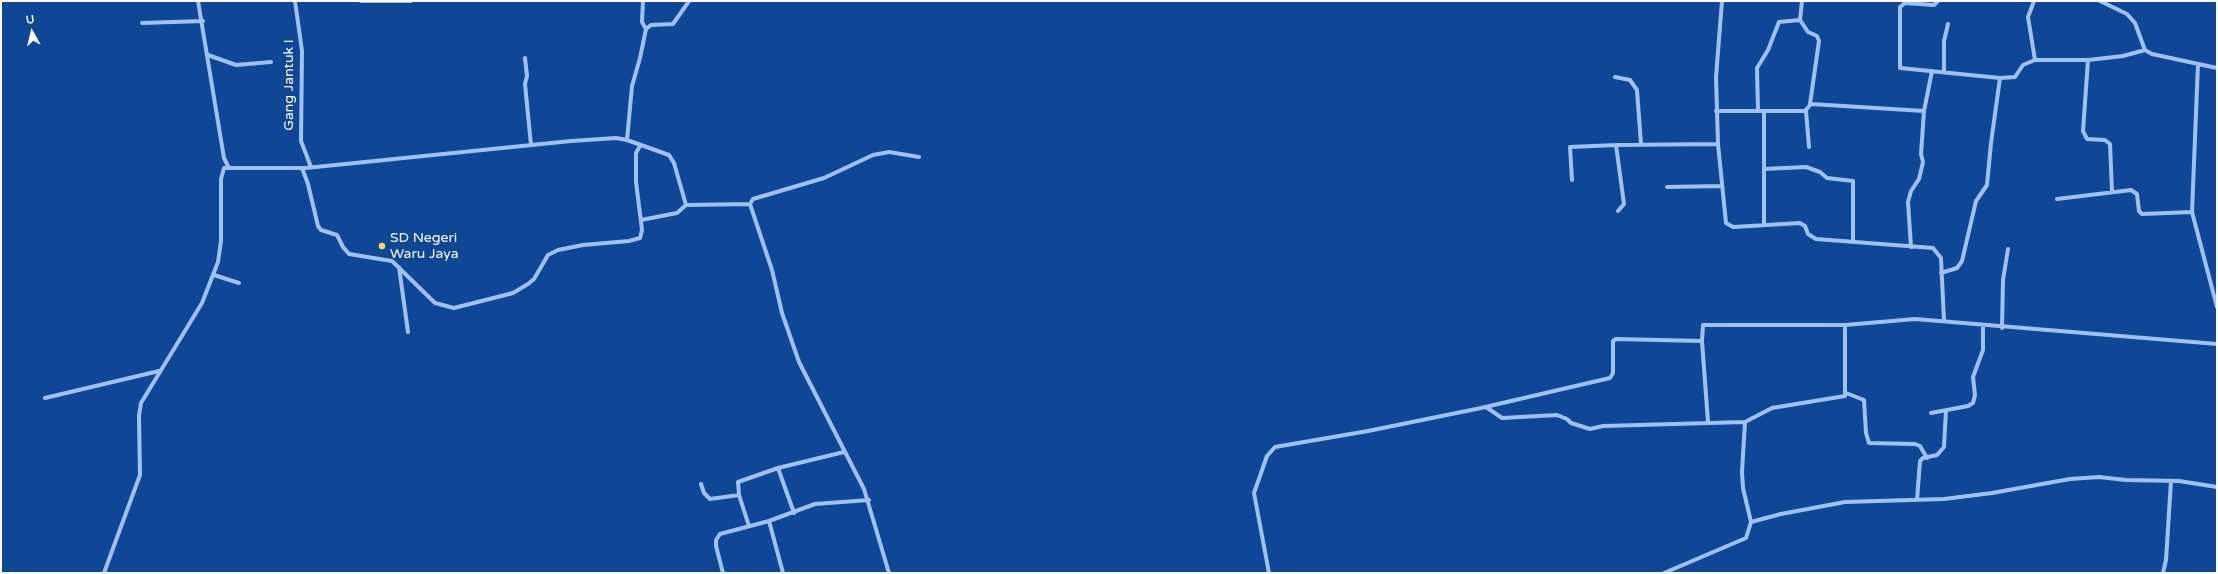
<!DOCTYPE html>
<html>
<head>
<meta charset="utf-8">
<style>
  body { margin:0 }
  #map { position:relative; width:2218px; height:574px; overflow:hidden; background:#0f4696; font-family:"Varela Round",sans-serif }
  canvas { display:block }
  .frame { position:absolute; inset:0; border:2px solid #fff; pointer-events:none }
  .north { position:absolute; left:12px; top:12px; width:40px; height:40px; -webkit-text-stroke:3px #0f4696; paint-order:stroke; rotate:352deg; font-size:11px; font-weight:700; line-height:16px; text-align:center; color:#fff }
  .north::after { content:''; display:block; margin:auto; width:14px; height:18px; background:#fff; clip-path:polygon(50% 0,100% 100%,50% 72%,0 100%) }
</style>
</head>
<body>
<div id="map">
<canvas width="2218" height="574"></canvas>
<div class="frame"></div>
<div class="north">U</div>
</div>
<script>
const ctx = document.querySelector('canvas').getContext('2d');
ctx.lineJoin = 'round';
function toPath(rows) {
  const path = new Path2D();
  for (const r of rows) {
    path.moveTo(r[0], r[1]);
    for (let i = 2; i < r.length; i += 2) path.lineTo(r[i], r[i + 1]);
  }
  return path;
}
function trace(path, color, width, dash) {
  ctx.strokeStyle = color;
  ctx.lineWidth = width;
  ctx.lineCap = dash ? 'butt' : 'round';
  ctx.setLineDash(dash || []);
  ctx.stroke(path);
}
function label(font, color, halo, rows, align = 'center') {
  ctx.font = font + ' "Varela Round",sans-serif';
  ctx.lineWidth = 3;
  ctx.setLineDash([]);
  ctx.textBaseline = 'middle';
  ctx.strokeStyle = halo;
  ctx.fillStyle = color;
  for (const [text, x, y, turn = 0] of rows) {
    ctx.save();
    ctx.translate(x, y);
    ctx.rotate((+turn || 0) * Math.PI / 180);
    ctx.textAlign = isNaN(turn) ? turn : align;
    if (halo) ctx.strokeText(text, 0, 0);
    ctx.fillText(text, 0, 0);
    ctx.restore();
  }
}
trace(toPath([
  [198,1,224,158,229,168],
  [295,1,302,51,301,141,311,167],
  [361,1,411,1],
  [1722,1,1716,77,1718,144,1726,223,1733,227,1800,223,1805,226,1808,234,1816,239,1933,248,1941,258,1944,321],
  [1938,1,1934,5,1905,3,1900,7,1900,68,2000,78],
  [2034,1,2028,17,2035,60],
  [2100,1,2127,14,2135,23,2145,50,2152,54,2217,68],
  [1800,20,1808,32,1817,36,1819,41,1810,104],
  [142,23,203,21],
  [646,29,651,25,673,24,689,1],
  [208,55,236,65,271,62],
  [525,58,527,76,525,84,531,145],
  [2088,60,2083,131,2087,139,2105,140,2110,144,2112,191],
  [2198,64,2192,212,2217,307],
  [1944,72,1944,41,1948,24],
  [1615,77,1630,80,1637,90,1641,144],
  [1716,111,1805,111,1811,104,1924,111],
  [1758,111,1757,68,1768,50,1779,22,1800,20,1802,1],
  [1806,111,1809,147],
  [627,140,632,86,640,58,646,29,642,22,643,1],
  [302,168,308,184,318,226,321,230,337,235,343,247,349,254,392,261,435,303,454,308,513,293,528,284,534,279,548,255,558,250,583,245,629,241,640,238,642,230,636,182,636,153,640,146],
  [1764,169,1806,167,1820,172,1827,178,1853,181,1853,242],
  [1572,180,1570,147,1616,145],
  [1667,187,1721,186],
  [2057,199,2131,190,2137,194,2139,211,2142,214,2192,212],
  [750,204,753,199,824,178,873,155,889,152,919,157],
  [1618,211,1624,204,1616,145,1718,144],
  [641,220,677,213,686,205],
  [1764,225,1764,111],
  [1911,247,1908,202,1911,191,1919,179,1923,162,1921,154,1924,111,1932,71],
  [399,267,408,332],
  [1941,273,1957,268,1962,261,1976,201,1987,185,1991,143,2000,78,2015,77,2023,65,2035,60,2088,60,2123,56,2145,50],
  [214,275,239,283],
  [2002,328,2003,280,2008,249],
  [1702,341,1708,422],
  [1846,393,1864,400,1866,433,1869,443,1915,444,1920,446,1927,458],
  [45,398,159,371],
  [1486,407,1502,418,1557,415,1567,419,1571,423,1590,429,1603,426,1745,422,1772,408,1845,396,1845,325],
  [1931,413,1968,406,1973,403,1975,395,1973,377,1983,350,1983,325],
  [701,484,704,493,710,499,739,495,749,526],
  [739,495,738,482,778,468],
  [1917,500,1920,461,1923,458,1937,455,1944,447,1946,410],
  [794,513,778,468,844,452],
  [769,521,783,573],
  [1751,522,1781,514,1845,502,1944,499,1992,493,2070,479,2099,477,2126,480,2179,481,2217,487],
  [104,573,140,475,139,416,141,403,202,303,218,262,221,241,221,179,224,168,306,168,571,141,616,138,627,140,669,155,674,163,686,205,750,204,772,270,782,313,799,362,864,489,889,573],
  [723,573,716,546,716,540,720,534,769,521,815,504,869,500],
  [1269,573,1254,493,1267,456,1275,447,1368,431,1481,408,1610,378,1613,373,1613,341,1616,339,1702,341,1703,325,1845,325,1915,319,2217,344],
  [1664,573,1746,538,1751,522,1743,488,1742,472,1745,422],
  [2163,573,2166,560,2171,481]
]), '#9ec2f4', 4);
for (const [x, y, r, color] of [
  [382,246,4,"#ffd661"]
]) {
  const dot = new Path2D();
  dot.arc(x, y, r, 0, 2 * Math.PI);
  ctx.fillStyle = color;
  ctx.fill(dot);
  trace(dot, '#0f4696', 1.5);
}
label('14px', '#fff', '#0f4696', [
  ["Gang Jantuk I",289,85,-90]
]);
label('14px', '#fff', '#0f4696', [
  ["SD Negeri",390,238],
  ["Waru Jaya",390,254]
], 'left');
</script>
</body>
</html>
